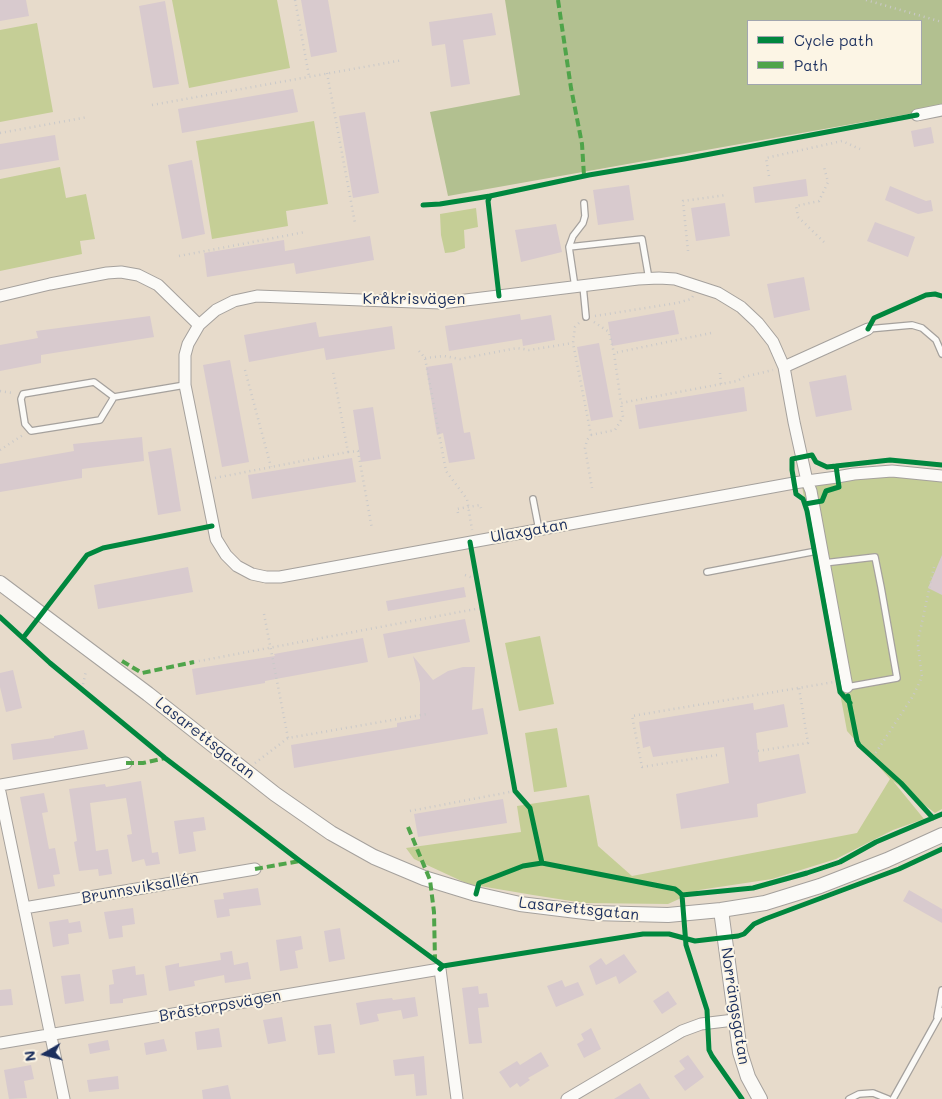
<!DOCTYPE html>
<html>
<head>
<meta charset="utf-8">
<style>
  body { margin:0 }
  #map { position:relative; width:942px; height:1099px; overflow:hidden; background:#e7dbcb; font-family:Mali,sans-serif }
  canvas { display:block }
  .legend { position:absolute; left:747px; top:20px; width:175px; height:65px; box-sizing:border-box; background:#fcf5e5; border:1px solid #a2a6af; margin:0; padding:6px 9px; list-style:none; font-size:15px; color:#1b2f5e }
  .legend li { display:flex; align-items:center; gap:10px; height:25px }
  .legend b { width:25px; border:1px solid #a2a6af }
  .north { position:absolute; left:20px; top:1029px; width:50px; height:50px; -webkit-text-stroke:4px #fcf5e5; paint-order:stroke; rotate:262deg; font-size:14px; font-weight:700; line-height:20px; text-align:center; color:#1b2f5e }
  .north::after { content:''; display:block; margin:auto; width:18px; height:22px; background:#1b2f5e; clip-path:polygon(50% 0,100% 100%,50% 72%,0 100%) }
</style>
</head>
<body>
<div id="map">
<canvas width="942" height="1099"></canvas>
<ul class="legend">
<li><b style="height:6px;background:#00873e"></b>Cycle path</li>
<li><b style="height:6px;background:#4fa44a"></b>Path</li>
</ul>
<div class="north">N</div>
</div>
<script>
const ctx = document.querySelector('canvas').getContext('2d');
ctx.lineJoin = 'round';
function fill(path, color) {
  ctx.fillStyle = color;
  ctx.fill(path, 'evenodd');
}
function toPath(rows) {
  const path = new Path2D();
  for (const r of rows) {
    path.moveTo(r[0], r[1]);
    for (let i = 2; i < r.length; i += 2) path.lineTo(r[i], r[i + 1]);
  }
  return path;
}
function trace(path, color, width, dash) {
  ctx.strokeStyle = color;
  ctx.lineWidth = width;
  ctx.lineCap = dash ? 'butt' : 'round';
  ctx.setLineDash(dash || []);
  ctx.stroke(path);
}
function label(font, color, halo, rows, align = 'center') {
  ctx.font = font + ' Mali,sans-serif';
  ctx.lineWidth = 4;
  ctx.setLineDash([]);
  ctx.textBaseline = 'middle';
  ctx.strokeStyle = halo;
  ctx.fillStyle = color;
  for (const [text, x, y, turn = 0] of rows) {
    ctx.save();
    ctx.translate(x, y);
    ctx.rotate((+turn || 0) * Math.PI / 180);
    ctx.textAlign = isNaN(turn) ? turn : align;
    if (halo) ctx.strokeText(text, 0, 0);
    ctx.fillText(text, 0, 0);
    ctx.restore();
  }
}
fill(toPath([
  [172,0,277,0,290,68,189,88],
  [37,23,53,112,0,122,0,30],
  [314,121,328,204,286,211,288,226,212,239,196,141],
  [60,167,66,198,86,194,95,239,80,241,82,254,0,271,0,179],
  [476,208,478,227,464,230,465,248,454,252,445,253,441,235,440,214],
  [863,467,942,476,942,809,935,813,893,781,924,819,893,830,836,859,772,879,699,890,668,904,584,903,533,895,468,884,414,859,406,848,521,832,517,806,589,795,598,846,632,876,857,833,890,779,847,731,801,481],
  [540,636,554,704,519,711,505,643],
  [557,728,567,787,534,792,525,733]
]), '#c5ce96');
fill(toPath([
  [505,0,942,0,942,108,448,196,430,112,520,95],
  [748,21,921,21,921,84,748,84]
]), '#b2c090');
fill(toPath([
  [0,0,26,0,29,16,0,21],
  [301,0,328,0,337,52,311,57],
  [165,1,179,84,153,88,139,6],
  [492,13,496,35,463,40,470,84,451,87,445,44,432,46,429,22],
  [293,89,298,112,182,133,178,109],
  [365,112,379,193,353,198,339,116],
  [931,127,934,143,914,147,911,131],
  [55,135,59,160,0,170,0,144],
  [192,160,205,234,182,239,168,165],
  [806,179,808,196,755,203,753,187],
  [629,185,634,220,598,225,593,190],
  [890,186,926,201,931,200,933,211,918,214,885,200],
  [725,203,730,236,696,241,691,208],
  [875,222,915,237,908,257,867,241],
  [556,224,562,252,521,262,515,230],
  [370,236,374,260,296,274,294,263,207,277,204,253,284,240,285,251],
  [804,277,810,310,774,318,767,284],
  [674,310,679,334,612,346,608,322],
  [520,314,521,320,551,315,555,340,523,346,522,339,449,351,445,326],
  [150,316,154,337,41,355,41,363,0,371,0,345,38,338,36,331],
  [316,322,319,337,392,326,395,349,326,360,324,348,249,362,244,335],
  [599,343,613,417,591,421,577,347],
  [230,360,249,462,222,467,203,365],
  [452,363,464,433,470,432,475,459,449,463,443,433,437,435,426,367],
  [846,375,852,410,816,417,809,382],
  [744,387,747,411,639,429,635,405],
  [373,407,381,459,361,462,353,410],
  [142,437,144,461,82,469,82,478,0,492,0,464,74,451,73,444],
  [171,448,181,511,158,515,148,452],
  [352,458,356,482,252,499,248,475],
  [942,555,942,595,928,588],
  [188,567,193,592,98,609,94,585],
  [464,587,466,597,388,611,386,601],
  [465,619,470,642,388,658,383,634],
  [363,638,368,662,265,681,265,683,196,695,192,669,275,656,274,654],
  [413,656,433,680,448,671,463,667,475,667,472,710,483,708,488,734,294,768,291,745,397,727,397,723,420,719,420,683],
  [13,670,22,708,6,712,0,687,0,673],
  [753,703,754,710,784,704,788,727,756,733,759,762,799,754,806,793,757,804,758,817,681,829,676,794,729,783,724,747,653,757,650,746,643,748,639,722],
  [84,730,88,749,13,760,11,744,54,738,54,736],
  [141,781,152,853,158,852,160,864,146,866,144,859,132,862,127,835,132,834,126,798,90,803,96,851,108,849,112,874,99,876,98,869,79,871,74,842,77,841,69,789,105,784,106,787],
  [44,793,48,812,42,813,49,849,55,848,60,874,53,875,55,886,38,889,20,797],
  [503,799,507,823,418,837,414,814],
  [204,817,206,830,193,832,196,851,179,854,174,821],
  [258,888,261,905,229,909,230,916,217,918,214,900,224,899,223,893],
  [909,890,942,909,942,923,903,901],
  [133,908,135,924,122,926,123,937,109,939,104,912],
  [68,919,69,923,80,921,82,932,68,934,69,944,53,947,49,922],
  [340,928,345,959,329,962,324,931],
  [301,936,303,949,295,951,298,968,280,971,276,940],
  [232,951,234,965,248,962,251,979,225,983,224,975,194,981,195,986,169,991,165,966,179,963,179,967,221,960,220,953],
  [624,954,637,972,619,984,616,976,596,985,589,966,601,958,606,965],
  [135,966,136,975,144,974,147,995,123,999,123,1003,110,1004,109,985,114,984,112,970],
  [80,974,84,1001,65,1004,61,976],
  [562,980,565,987,578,982,584,995,556,1007,547,986],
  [478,986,479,994,487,993,489,1007,478,1008,482,1043,469,1044,462,988],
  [11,989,13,1005,0,1006,0,990],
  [668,991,677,1004,662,1014,653,1001],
  [415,997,418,1016,403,1019,401,1010,377,1014,379,1021,360,1025,356,1003,374,1000,392,998,393,1000],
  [282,1017,286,1041,268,1044,263,1020],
  [331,1024,335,1053,318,1055,314,1026],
  [219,1028,222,1047,197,1050,195,1032],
  [591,1028,601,1049,584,1058,577,1044,584,1040,581,1034],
  [164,1039,167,1051,146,1055,144,1043],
  [108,1040,110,1050,90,1054,88,1044],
  [541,1052,549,1066,528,1078,530,1080,520,1087,517,1083,510,1088,499,1072,517,1061,520,1065],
  [688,1055,704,1077,685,1091,674,1076,685,1069,679,1061],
  [424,1056,427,1095,416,1096,414,1074,395,1076,393,1060],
  [31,1065,34,1079,24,1081,27,1098,9,1099,4,1070],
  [118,1076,119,1089,89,1092,87,1080],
  [640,1083,650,1099,614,1099],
  [228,1085,231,1099,203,1099,202,1090]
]), '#d8cace');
const service = toPath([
  [569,247,642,239,649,279],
  [583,286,586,317],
  [575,287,569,247,573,236,583,223,585,216,584,203],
  [868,329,912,325,922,328,936,340,942,354],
  [114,397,100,420,31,431,25,424,21,399,23,394,94,382,114,397,185,385],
  [533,499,539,530],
  [824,563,875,557,881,587,897,678,847,687],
  [707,572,822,550],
  [937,1017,942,990],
  [849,1099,859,1094,873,1093,888,1099],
  [893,1099,942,1011]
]);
const minor = toPath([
  [917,115,942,110],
  [0,296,50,284,107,273,121,272,138,275,158,285,199,325],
  [784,367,868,329],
  [847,687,811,491,807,481,794,422,784,367,773,342,758,323,741,307,718,293,675,279,659,278,638,279,441,303,257,296,234,301,216,310,199,325,188,344,185,355,185,385,216,539,226,555,237,566,252,574,266,577,280,577,794,483,807,481,837,477,854,474,892,471,942,476],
  [0,785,126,763],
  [0,792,64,1099],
  [24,908,255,869],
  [0,1043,440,969,457,1099],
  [567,1099,682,1031,701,1024,734,1020]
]);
const tertiary = toPath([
  [0,583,148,694,275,794,331,833,374,857,424,878,476,894,520,904,593,913,668,915,721,910,765,903,820,886,887,860,942,835],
  [721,910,740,1052,748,1077,760,1099]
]);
trace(service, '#a5a19d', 8);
trace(minor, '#a5a19d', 13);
trace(tertiary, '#a5a19d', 16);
trace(toPath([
  [295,0,309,76],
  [866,0,942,22],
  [327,73,355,223],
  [152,105,403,60],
  [0,133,88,117],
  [769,176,766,158,842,141,860,149],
  [824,242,798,217,796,206,819,201,828,182,824,167],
  [688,251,683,201,726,195],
  [179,256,305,232],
  [595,316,677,303,691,299,693,296],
  [594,322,609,332,614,353],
  [579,323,575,327,573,343,591,435,587,440,585,448,592,488],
  [711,333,614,353,621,403,737,381,744,377,773,370],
  [419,351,425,358,446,471,467,499,472,530],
  [425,358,444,356,460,359,517,348,529,350,573,343],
  [245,370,271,467],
  [720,373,721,384],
  [0,391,13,393],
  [591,435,615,430,623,417,621,403],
  [0,450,23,435],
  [348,452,358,451,372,529],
  [215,478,348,452,333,371],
  [458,513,457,509,480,505,481,508],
  [465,575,476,579],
  [264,614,288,738,427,714],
  [194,662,481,608],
  [82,689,86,671],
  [758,751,808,743,799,688],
  [717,755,642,767,632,716,834,682],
  [873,757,913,696,922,677,918,646,919,636,934,567],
  [255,763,288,738],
  [410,811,515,791]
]), '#cac9c9', 2.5, [1, 4]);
trace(service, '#fbfaf7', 5.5);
trace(minor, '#fbfaf7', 11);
trace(tertiary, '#fbfaf7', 14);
trace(toPath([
  [558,0,571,88,582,144,584,176],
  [122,661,142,673,194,662],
  [126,763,143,763,165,758],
  [408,827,430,880,434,912,435,960],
  [255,869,300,861]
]), '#4fa44a', 4, [8, 4]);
trace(toPath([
  [423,205,440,204,490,196],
  [499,296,488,201,490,196,589,175,684,159,917,115],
  [868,329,874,318,926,295,935,294,942,296],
  [805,504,822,501,826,491,839,487,836,466],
  [470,542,515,791,530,808,542,863],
  [0,617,50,663,165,758,300,861,443,966],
  [23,638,87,555,103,548,212,526],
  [848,696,857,741,859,745,901,783,933,818],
  [850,703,840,692,838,681,807,511,803,499,796,494,792,470,792,459,812,455,816,462,827,467,890,460,942,465],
  [476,894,479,883,523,866,542,863,675,889,679,892,682,895,686,945,707,1010,709,1050,712,1056,742,1099],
  [682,895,753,888,807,873,840,862,876,842,942,814],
  [440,969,443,966,643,934,669,934,695,941,738,936,744,934,754,924,765,919,899,869,942,849]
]), '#00873e', 5);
label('16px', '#1b2f5e', '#fcf5e5', [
  ["Kråkrisvägen",414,299],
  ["Ulaxgatan",529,531,-10],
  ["Lasarettsgatan",205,738,38],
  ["Brunnsviksallén",140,888,-10],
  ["Lasarettsgatan",579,909,6],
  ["Bråstorpsvägen",220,1006,-10],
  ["Norrängsgatan",735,1006,81]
]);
</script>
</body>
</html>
